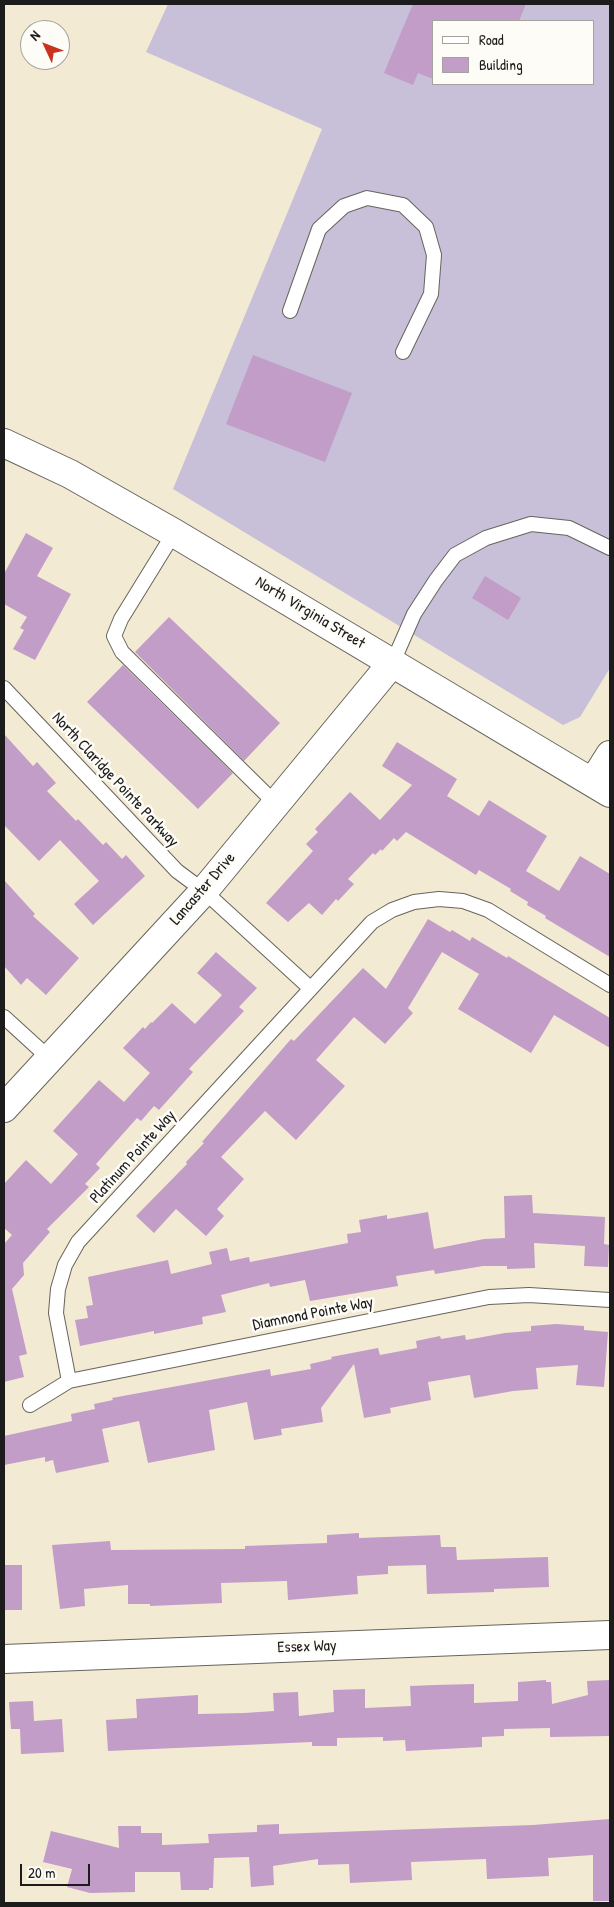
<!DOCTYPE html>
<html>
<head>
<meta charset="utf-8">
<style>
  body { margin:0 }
  #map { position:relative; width:614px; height:1907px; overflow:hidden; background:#f3ead3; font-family:"Patrick Hand",sans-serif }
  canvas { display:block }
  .frame { position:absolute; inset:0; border:5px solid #1c1c1c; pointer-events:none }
  .legend { position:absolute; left:432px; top:20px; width:162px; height:65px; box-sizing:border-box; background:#fdfcf7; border:1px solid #a3a29f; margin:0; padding:6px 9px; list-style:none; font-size:15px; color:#1c1c1c }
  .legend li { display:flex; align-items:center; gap:10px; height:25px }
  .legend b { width:25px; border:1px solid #a3a29f }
  .north { position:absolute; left:20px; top:20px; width:50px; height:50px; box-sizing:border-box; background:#fdfcf7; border:1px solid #a3a29f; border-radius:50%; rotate:313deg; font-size:14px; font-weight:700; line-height:20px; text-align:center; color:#1c1c1c }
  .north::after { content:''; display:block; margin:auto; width:18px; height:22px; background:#c8321e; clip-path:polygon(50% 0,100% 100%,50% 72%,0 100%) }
  .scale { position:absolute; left:20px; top:1864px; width:70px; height:22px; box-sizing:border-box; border:2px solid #1c1c1c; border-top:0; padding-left:6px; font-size:15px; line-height:18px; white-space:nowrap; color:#1c1c1c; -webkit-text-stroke:4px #fdfcf7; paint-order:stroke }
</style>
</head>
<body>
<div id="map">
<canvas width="614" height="1907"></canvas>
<div class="frame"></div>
<ul class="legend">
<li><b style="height:6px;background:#fff"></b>Road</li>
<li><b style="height:14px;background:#c19dc8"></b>Building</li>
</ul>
<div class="north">N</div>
<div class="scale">20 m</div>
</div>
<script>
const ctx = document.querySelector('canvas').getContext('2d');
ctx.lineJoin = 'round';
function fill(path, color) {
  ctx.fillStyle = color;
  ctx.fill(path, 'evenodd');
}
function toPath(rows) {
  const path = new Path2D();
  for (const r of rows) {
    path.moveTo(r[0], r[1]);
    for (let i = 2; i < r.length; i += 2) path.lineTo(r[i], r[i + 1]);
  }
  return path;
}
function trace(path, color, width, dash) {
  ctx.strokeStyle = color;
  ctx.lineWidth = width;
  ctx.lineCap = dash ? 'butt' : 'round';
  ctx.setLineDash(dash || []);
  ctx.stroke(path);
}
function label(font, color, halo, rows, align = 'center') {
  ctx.font = font + ' "Patrick Hand",sans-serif';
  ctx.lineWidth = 5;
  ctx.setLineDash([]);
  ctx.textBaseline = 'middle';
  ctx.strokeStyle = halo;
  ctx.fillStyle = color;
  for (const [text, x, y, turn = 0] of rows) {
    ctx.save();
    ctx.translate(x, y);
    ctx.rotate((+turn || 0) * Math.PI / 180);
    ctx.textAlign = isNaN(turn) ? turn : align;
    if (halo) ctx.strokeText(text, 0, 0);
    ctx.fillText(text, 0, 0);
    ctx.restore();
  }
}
fill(toPath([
  [168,4,610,4,610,668,580,717,563,725,173,489,322,129,146,52],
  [433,21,593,21,593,84,433,84]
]), '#c8bfd8');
fill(toPath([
  [413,4,526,4,519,21,433,21,433,79,418,73,413,85,384,73],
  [253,355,352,393,325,462,226,424],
  [26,533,53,548,37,576,71,594,35,660,13,649,24,630,20,628,27,617,4,604,4,574],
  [485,576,521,598,508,620,472,598],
  [169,617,280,723,244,761,135,652],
  [123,665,233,773,198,809,87,702],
  [4,734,33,766,37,762,56,783,47,791,76,821,78,819,103,845,106,842,122,859,126,855,145,876,93,925,74,904,99,881,60,840,39,861,4,825],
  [397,742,457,779,447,796,479,816,489,800,547,836,526,871,559,891,580,856,610,874,610,957,545,918,546,916,527,905,528,902,510,891,511,889,479,870,476,875,406,832,397,841,394,838,382,851,381,849,375,855,373,853,348,879,354,884,338,901,336,899,322,915,309,903,288,922,266,903,313,851,306,844,318,832,315,829,350,792,380,820,412,785,382,766],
  [4,880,35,914,33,916,79,958,46,995,27,978,21,985,4,966],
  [428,919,450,932,452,930,470,941,472,937,507,958,508,956,610,1018,610,1048,554,1015,531,1053,458,1009,479,974,442,952,408,1008,413,1013,385,1044,354,1017,316,1060,345,1086,296,1140,265,1111,221,1157,244,1179,217,1209,224,1216,206,1236,176,1209,154,1233,136,1216,187,1164,186,1162,204,1143,202,1142,291,1039,294,1041,363,968,386,989],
  [216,952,257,988,239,1007,244,1011,189,1069,193,1072,159,1110,154,1106,141,1121,137,1118,96,1164,100,1168,85,1184,89,1187,47,1229,50,1232,23,1263,24,1275,12,1289,27,1354,19,1356,24,1377,4,1382,4,1244,12,1235,4,1228,4,1184,26,1160,51,1184,78,1154,53,1131,99,1080,124,1102,150,1073,123,1048,143,1027,145,1029,151,1022,152,1023,172,1003,195,1024,222,995,197,973],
  [532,1195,533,1213,605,1217,604,1244,609,1245,608,1267,584,1266,585,1246,534,1243,535,1268,507,1269,507,1266,483,1266,435,1274,434,1270,396,1276,398,1286,310,1301,305,1280,270,1287,269,1283,221,1295,226,1312,202,1317,203,1324,154,1334,154,1331,80,1346,75,1320,88,1318,86,1306,93,1305,88,1277,168,1260,171,1274,212,1264,209,1252,227,1248,230,1261,249,1257,250,1262,348,1243,347,1234,361,1232,359,1220,387,1215,387,1219,428,1212,434,1249,484,1239,505,1238,504,1196],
  [556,1324,584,1326,584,1330,608,1332,604,1387,576,1385,578,1365,536,1368,538,1389,513,1391,474,1398,470,1375,428,1382,431,1400,390,1408,391,1413,364,1418,354,1364,321,1408,323,1422,281,1429,282,1435,254,1440,247,1402,209,1410,215,1450,148,1463,139,1421,102,1429,109,1462,56,1473,53,1460,45,1462,45,1457,4,1465,4,1436,72,1421,71,1414,95,1409,94,1404,113,1400,112,1398,270,1369,271,1376,311,1369,310,1364,332,1359,331,1357,378,1348,380,1355,417,1348,416,1341,440,1336,441,1339,465,1335,466,1340,505,1333,531,1331,531,1326],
  [359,1533,359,1538,440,1535,441,1547,456,1547,457,1560,548,1557,549,1587,494,1589,494,1592,427,1594,426,1565,388,1566,388,1574,357,1576,358,1594,288,1600,287,1581,221,1583,222,1603,150,1606,150,1604,128,1604,128,1585,84,1589,85,1606,60,1609,52,1545,110,1541,111,1550,245,1549,245,1546,327,1543,327,1535],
  [4,1565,22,1565,22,1610,4,1610],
  [546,1680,546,1682,551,1682,552,1704,588,1695,587,1681,610,1680,610,1736,550,1737,550,1728,504,1729,504,1736,482,1737,482,1747,406,1751,405,1740,383,1741,383,1737,337,1738,337,1746,312,1746,312,1742,108,1751,106,1720,137,1718,136,1699,198,1695,198,1714,244,1713,274,1711,273,1693,298,1692,299,1716,334,1712,333,1690,365,1689,365,1708,411,1706,410,1686,435,1685,474,1684,474,1703,518,1701,518,1682],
  [33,1701,34,1721,62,1719,64,1752,21,1754,20,1729,11,1729,9,1702],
  [610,1819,610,1901,593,1901,593,1855,548,1858,549,1876,487,1879,486,1859,411,1862,412,1880,350,1883,349,1864,318,1865,318,1859,273,1866,274,1885,251,1887,249,1857,214,1858,213,1888,209,1888,209,1890,181,1890,180,1872,135,1872,135,1892,90,1893,67,1887,72,1869,43,1862,51,1831,119,1848,118,1826,141,1826,141,1833,162,1833,162,1845,209,1843,208,1834,257,1832,257,1825,279,1824,279,1834,533,1825]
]), '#c19dc8');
const service = toPath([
  [290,311,319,229,344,206,367,198,403,205,426,227,434,255,431,294,403,352],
  [174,533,121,619,114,636,122,652,276,804],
  [393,662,414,614,436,580,455,555,486,538,531,524,569,528,610,548],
  [4,688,177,871,204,891,310,988],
  [4,1017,49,1058],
  [69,1381,56,1313,58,1289,65,1265,78,1242,372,922,392,910,414,902,439,899,463,901,488,910,610,985],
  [30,1405,69,1381,489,1297,529,1295,610,1300]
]);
const minor = toPath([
  [593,782,610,755],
  [4,1108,204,891,393,662],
  [4,1659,610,1635]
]);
const secondary = toPath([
  [4,443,70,474,174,533,610,793]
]);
trace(service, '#67645c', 16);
trace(minor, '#67645c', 30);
trace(secondary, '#67645c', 30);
trace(service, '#fff', 14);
trace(minor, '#fff', 28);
trace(secondary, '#fff', 28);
label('16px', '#1c1c1c', '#fdfcf7', [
  ["North Virginia Street",310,613,31],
  ["North Claridge Pointe Parkway",115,780,47],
  ["Lancaster Drive",203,889,-49],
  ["Platinum Pointe Way",133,1157,-48],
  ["Diamnond Pointe Way",313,1314,-11],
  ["Essex Way",307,1647,-2]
]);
</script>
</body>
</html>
